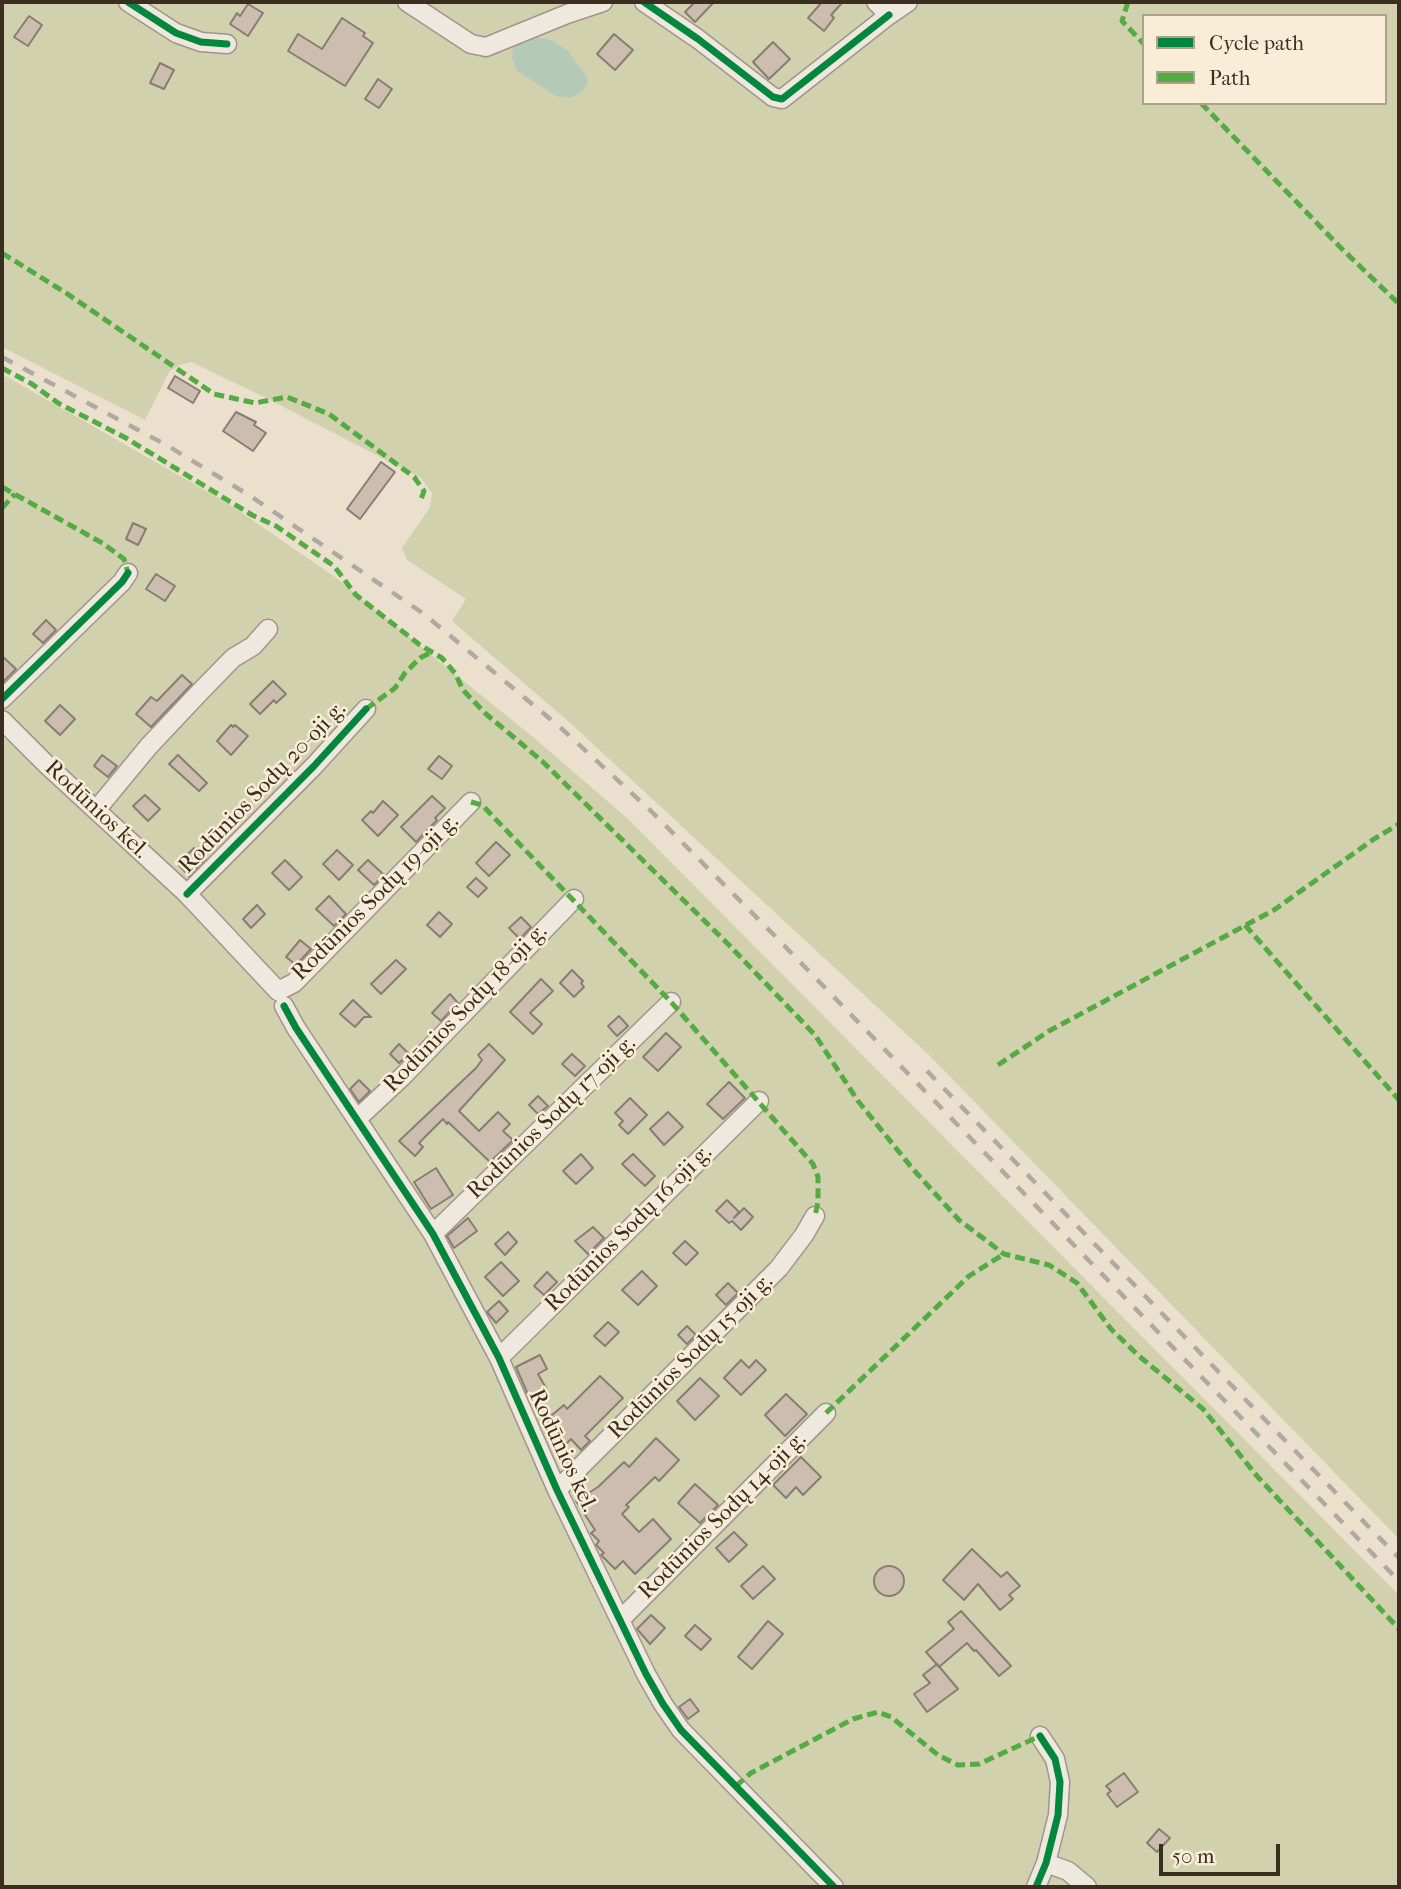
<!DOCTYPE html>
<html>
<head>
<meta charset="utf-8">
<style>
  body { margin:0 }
  #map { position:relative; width:1401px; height:1889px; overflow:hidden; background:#ebe0ce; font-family:"IM FELL French Canon",serif }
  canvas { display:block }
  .frame { position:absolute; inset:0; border:4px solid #3b2e21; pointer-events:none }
  .legend { position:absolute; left:1142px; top:14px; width:245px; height:91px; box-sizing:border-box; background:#faedd7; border:2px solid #aea18e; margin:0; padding:9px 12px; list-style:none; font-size:21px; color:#3b2e21 }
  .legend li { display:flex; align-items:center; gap:14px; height:35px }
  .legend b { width:35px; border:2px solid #aea18e }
  .scale { position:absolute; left:1159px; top:1844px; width:121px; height:32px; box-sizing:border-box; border:4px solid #3b2e21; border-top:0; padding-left:9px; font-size:21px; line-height:24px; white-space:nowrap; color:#3b2e21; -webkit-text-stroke:5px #faedd7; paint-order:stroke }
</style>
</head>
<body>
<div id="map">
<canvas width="1401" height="1889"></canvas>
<div class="frame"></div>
<ul class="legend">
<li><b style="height:9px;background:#00873e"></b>Cycle path</li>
<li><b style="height:9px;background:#55ab43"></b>Path</li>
</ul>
<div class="scale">50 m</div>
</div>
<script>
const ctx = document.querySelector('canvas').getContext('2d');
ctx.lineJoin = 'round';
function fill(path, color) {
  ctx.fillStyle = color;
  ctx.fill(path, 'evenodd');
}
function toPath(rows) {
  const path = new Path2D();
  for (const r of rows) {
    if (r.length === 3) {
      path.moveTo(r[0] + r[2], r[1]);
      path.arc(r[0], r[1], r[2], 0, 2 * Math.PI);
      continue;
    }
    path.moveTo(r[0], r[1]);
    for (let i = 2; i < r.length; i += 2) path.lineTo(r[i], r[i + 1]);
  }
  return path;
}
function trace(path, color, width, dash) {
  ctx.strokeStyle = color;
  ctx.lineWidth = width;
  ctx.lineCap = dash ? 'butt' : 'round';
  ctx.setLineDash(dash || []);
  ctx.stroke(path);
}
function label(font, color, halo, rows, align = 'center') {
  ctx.font = font + ' "IM FELL French Canon",serif';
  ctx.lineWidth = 5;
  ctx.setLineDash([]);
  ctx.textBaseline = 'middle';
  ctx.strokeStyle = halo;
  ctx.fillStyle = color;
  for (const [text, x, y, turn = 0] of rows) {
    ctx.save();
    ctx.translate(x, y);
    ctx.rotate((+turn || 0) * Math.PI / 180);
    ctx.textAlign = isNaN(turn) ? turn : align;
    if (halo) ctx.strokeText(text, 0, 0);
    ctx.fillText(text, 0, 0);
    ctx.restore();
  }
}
fill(toPath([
  [2,2,1399,2,1399,1539,929,1055,569,722,452,621,466,599,407,560,402,548,430,507,432,493,421,478,264,397,191,362,179,365,169,372,145,420,2,347],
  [1144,16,1385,16,1385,103,1144,103],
  [2,374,229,504,335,577,533,737,627,818,1399,1595,1399,1887,2,1887]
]), '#d2d1ae');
fill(toPath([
  [528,36,549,39,567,50,587,77,588,83,584,90,571,98,556,96,516,70,512,57,513,48]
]), '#b5c9b8');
const building = toPath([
  [695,2,714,2,695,22,685,12,695,2],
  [822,2,843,2,831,15,834,18,824,31,808,18,822,2],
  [248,4,263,13,248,36,230,24,237,13,240,16,248,4],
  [29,16,42,25,28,46,14,37,29,16],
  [342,18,365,33,363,36,373,43,345,86,288,51,298,34,322,49,342,18],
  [614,34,633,50,615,70,597,54,614,34],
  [773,42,790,59,769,79,753,62,773,42],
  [160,63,174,70,164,89,150,83,160,63],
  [378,79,392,89,379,108,365,99,378,79],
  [175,376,200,391,193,403,168,388,175,376],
  [236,412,256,422,254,425,266,433,253,451,223,431,236,412],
  [381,462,395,472,360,519,347,509,381,462],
  [133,523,146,529,138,545,126,539,133,523],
  [156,574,175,586,165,601,146,589,156,574],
  [46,620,56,630,43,643,33,634,46,620],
  [2,656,16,669,2,683,2,656],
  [182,675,192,684,151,727,136,714,151,697,157,701,182,675],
  [273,681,286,694,276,703,274,700,260,714,250,704,273,681],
  [60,705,75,719,60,735,45,721,60,705],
  [231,725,233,727,235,725,248,736,231,755,217,741,231,725],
  [102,755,117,766,108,777,94,766,102,755],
  [178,755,207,783,199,791,169,764,178,755],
  [439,756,452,766,442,779,428,769,439,756],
  [145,795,160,809,148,821,133,806,145,795],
  [432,796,445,808,435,818,437,820,416,842,401,827,432,796],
  [383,801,398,815,378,836,362,820,371,811,373,813,383,801],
  [496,842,510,855,489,876,476,863,496,842],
  [194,848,205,859,189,876,178,864,194,848],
  [337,850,353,865,339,880,323,864,337,850],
  [285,860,302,877,289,890,272,873,285,860],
  [368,860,384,875,374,885,358,870,368,860],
  [476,878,487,888,478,897,467,887,476,878],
  [329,896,346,914,334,926,316,909,329,896],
  [257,905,265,914,251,928,243,919,257,905],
  [439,912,452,924,440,937,427,925,439,912],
  [521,917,531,927,520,939,509,928,521,917],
  [300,940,311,949,296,965,286,957,300,940],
  [396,960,406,969,381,994,371,984,396,960],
  [572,970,583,981,581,983,584,987,574,997,560,983,572,970],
  [541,979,553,991,530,1013,542,1024,533,1034,510,1012,541,979],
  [450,994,458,1003,441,1021,432,1013,450,994],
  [353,1000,371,1017,364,1017,355,1027,340,1014,353,1000],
  [619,1016,628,1026,617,1036,608,1026,619,1016],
  [666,1033,681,1047,658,1071,643,1057,666,1033],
  [399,1044,409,1054,399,1063,390,1054,399,1044],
  [489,1044,505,1060,459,1111,479,1131,498,1112,510,1124,503,1131,513,1140,490,1162,448,1122,447,1124,443,1119,419,1143,423,1147,415,1156,399,1141,476,1068,482,1060,478,1055,489,1044],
  [572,1054,585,1066,575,1076,562,1064,572,1054],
  [359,1080,370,1091,359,1102,350,1089,359,1080],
  [729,1082,745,1098,723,1119,707,1104,729,1082],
  [538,1096,548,1106,538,1114,529,1105,538,1096],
  [630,1098,647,1115,628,1134,619,1125,623,1121,615,1113,630,1098],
  [668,1112,683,1127,664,1145,650,1129,668,1112],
  [581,1154,593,1168,576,1184,563,1171,581,1154],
  [633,1154,655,1176,645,1186,622,1164,633,1154],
  [436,1168,453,1195,431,1209,414,1182,436,1168],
  [727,1200,739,1212,734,1218,744,1208,753,1217,741,1230,732,1221,729,1223,716,1211,727,1200],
  [468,1218,477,1231,454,1248,447,1236,468,1218],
  [593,1227,604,1238,588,1254,575,1241,593,1227],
  [508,1232,517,1242,505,1255,495,1244,508,1232],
  [685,1241,698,1253,686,1265,673,1253,685,1241],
  [501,1262,519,1281,503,1296,485,1277,501,1262],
  [642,1271,657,1286,638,1305,622,1290,642,1271],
  [547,1272,557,1282,544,1295,534,1286,547,1272],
  [728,1283,738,1293,726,1305,716,1295,728,1283],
  [499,1301,508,1311,496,1323,487,1312,499,1301],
  [608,1322,619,1332,605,1346,594,1336,608,1322],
  [687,1326,696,1335,687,1344,678,1335,687,1326],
  [540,1355,547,1369,538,1374,546,1388,529,1397,516,1367,540,1355],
  [741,1360,749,1368,756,1360,766,1370,741,1395,724,1378,741,1360],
  [600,1376,623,1398,585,1436,590,1441,581,1450,571,1439,566,1444,546,1420,564,1405,567,1409,600,1376],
  [700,1378,719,1396,695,1420,677,1401,700,1378],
  [786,1394,807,1414,785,1436,765,1415,786,1394],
  [656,1438,679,1460,659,1481,655,1477,626,1505,629,1507,622,1514,639,1532,653,1519,671,1539,635,1574,623,1561,615,1569,601,1555,604,1553,596,1545,599,1541,591,1533,595,1530,576,1501,598,1487,624,1462,629,1467,656,1438],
  [801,1457,821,1477,803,1495,796,1487,786,1498,773,1485,801,1457],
  [695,1484,718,1505,700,1523,678,1503,695,1484],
  [734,1532,747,1545,729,1562,716,1548,734,1532],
  [972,1549,1001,1577,1007,1572,1020,1586,1009,1595,1013,1599,1000,1610,978,1584,964,1600,943,1580,972,1549],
  [889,1581,15],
  [763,1566,775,1579,753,1599,741,1586,763,1566],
  [961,1611,1011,1666,999,1676,976,1650,974,1651,967,1643,939,1667,926,1652,954,1629,948,1622,961,1611],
  [651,1615,665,1628,650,1644,637,1629,651,1615],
  [768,1621,783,1634,752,1669,738,1657,768,1621],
  [695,1625,711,1639,701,1650,685,1636,695,1625],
  [937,1664,958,1689,927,1712,914,1694,930,1683,923,1675,937,1664],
  [690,1699,699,1711,688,1719,679,1707,690,1699],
  [1124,1773,1138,1792,1117,1807,1107,1794,1111,1791,1106,1786,1124,1773],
  [1159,1829,1170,1838,1157,1852,1147,1843,1159,1829]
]);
fill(building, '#cdbdaf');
trace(building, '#867e73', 2);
const minor = toPath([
  [128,2,176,33,201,42,227,44],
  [407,2,471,44,486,47,567,14,603,2],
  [644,2,698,39,773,97,782,99,889,15],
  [876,2,889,15,908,2],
  [2,699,122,582,128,573],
  [2,720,47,765,187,894,278,991,294,983,471,802],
  [97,809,149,746,198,694,233,658,253,646,268,629],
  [187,894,314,766,366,709],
  [284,1006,296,1028,433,1234,499,1358,557,1490,646,1674,663,1704,681,1730,834,1887],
  [358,1118,402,1077,574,899],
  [433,1234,671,1002],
  [499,1358,759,1101],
  [557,1490,779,1268,804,1235,815,1216],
  [620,1620,826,1413],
  [1046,1863,1068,1871,1087,1887],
  [1036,1887,1046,1863,1058,1815,1060,1782,1055,1759,1040,1736]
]);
trace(minor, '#9e968b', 21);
trace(minor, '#eee8df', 18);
trace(toPath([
  [2,357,168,446,252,497,424,614,561,728,651,811,773,934,1399,1581],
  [927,1071,1399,1558]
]), '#afa9a0', 4.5, [12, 12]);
trace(toPath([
  [1128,2,1122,21,1144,44],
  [1201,103,1341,248,1399,304],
  [2,253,66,293,214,394,255,403,287,397,329,414,414,477,424,491,420,502],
  [2,368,32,384,58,403,126,438,252,515,276,526,334,566,356,595,420,645,442,658,455,673,463,690,486,714,542,761,729,945,815,1035,858,1101,912,1168,959,1220,1004,1254,1049,1265,1077,1283,1111,1329,1139,1356,1203,1409,1257,1476,1399,1629],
  [2,487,104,544,124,559,128,573],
  [2,508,15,494],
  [366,709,395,688,405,673,420,658,432,652],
  [471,802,482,805,671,1002,813,1164,818,1177,818,1202,815,1216],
  [1245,925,1399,1100],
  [998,1065,1049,1031,1274,910,1374,839,1399,824],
  [826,1413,969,1276,1004,1254],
  [736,1786,751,1773,853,1719,878,1712,891,1717,938,1755,958,1765,979,1764,1040,1736]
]), '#55ab43', 5, [10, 5]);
trace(toPath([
  [128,2,176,33,201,42,227,44],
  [644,2,698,39,773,97,782,99,889,15],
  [2,699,122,582,128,573],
  [187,894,314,766,366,709],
  [284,1006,296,1028,433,1234,499,1358,557,1490,646,1674,663,1704,681,1730,834,1887],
  [1036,1887,1046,1863,1058,1815,1060,1782,1055,1759,1040,1736]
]), '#00873e', 7);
label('23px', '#3b2e21', '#faedd7', [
  ["Rodūnios Sodų 20-oji g.",263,788,-46],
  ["Rodūnios kel.",96,810,43],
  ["Rodūnios Sodų 19-oji g.",376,898,-45],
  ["Rodūnios Sodų 18-oji g.",466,1009,-46],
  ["Rodūnios Sodų 17-oji g.",552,1118,-44],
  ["Rodūnios Sodų 16-oji g.",629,1229,-45],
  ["Rodūnios Sodų 15-oji g.",691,1357,-45],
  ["Rodūnios kel.",562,1451,65],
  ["Rodūnios Sodų 14-oji g.",723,1516,-45]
]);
</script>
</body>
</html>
